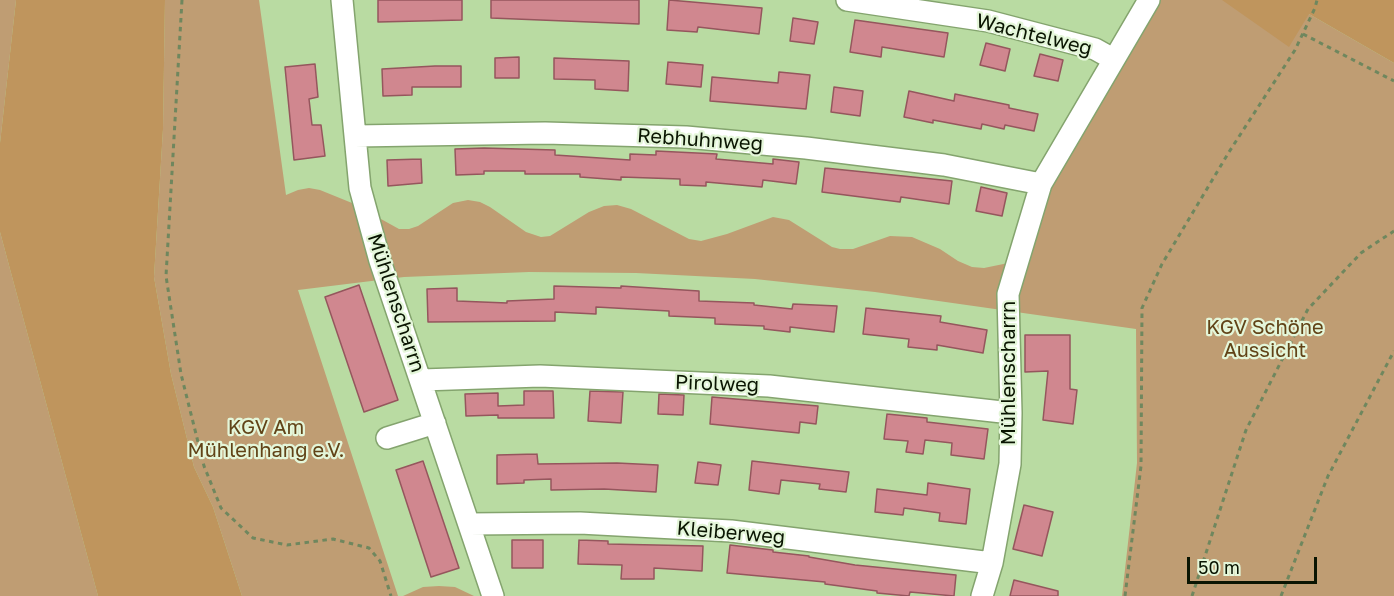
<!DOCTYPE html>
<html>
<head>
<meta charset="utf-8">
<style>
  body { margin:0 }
  #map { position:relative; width:1394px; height:596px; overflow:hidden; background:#b9dba2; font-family:"Golos Text",sans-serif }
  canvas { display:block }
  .scale { position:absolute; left:1187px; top:557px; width:130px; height:27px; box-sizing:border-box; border:3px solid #0a1502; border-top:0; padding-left:8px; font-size:18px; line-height:21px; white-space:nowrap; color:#0a1502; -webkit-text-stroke:4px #e4f6d9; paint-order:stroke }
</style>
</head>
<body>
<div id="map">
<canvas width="1394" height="596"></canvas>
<div class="scale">50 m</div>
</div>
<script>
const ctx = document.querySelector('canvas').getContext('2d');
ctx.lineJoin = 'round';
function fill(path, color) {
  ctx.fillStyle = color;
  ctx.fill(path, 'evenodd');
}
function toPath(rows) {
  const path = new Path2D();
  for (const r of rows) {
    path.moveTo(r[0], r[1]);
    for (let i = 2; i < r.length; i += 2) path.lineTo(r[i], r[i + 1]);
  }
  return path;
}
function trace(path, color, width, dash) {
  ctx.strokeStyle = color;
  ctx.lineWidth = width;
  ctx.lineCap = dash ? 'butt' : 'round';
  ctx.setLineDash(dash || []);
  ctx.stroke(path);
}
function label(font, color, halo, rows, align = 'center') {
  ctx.font = font + ' "Golos Text",sans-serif';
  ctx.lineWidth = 4.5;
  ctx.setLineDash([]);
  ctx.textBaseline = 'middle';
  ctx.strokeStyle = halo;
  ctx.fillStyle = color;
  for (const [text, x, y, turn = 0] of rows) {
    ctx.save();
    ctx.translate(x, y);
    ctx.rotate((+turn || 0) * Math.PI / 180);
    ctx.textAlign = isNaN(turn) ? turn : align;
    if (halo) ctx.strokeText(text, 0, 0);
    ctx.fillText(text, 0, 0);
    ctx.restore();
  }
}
fill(toPath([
  [0,0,16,0,0,143],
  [165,0,259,0,286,195,298,190,309,188,320,190,352,203,399,229,409,229,418,226,453,203,468,200,480,202,490,207,526,232,541,237,550,236,589,212,604,206,617,205,631,209,689,239,701,241,727,234,773,217,789,220,832,247,840,249,853,249,890,236,912,237,940,249,958,261,972,267,984,268,1018,261,1041,184,1149,0,1313,0,1309,14,1394,63,1394,596,1122,596,1137,463,1136,329,875,292,755,279,636,273,529,272,404,277,298,290,398,596,242,596,213,507,194,467,171,374,154,277,163,129],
  [0,232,98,596,0,596],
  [439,586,455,587,474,596,403,596,423,587]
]), '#bf9d73');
fill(toPath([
  [16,0,165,0,163,129,154,277,171,374,194,467,213,507,242,596,98,596,0,232,0,143],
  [1222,0,1394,0,1394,63,1309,14,1289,47]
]), '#bf955d');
const building = toPath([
  [378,0,462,0,462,20,378,22,378,0],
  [491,0,639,0,639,24,491,18,491,0],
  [669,0,762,8,759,34,698,27,697,32,667,30,669,0],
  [793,18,818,22,814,44,790,41,793,18],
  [855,20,948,33,944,57,882,47,881,57,850,52,855,20],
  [986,43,1010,49,1005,71,980,65,986,43],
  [1040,54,1063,60,1058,81,1034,76,1040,54],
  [519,57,519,78,495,78,495,58,519,57],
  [554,58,629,61,628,91,595,89,595,80,554,79,554,58],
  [668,62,703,65,701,87,666,84,668,62],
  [315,64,318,97,309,99,312,125,321,125,325,156,294,160,285,67,315,64],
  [435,66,461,66,461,87,412,87,412,95,383,96,382,69,435,66],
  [779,72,810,75,806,109,710,101,712,77,778,83,779,72],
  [834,87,863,91,860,116,831,112,834,87],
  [909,91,954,101,955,94,1009,105,1009,108,1038,114,1034,131,1005,125,1004,129,982,124,981,129,933,120,933,123,904,117,909,91],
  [484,148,555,150,555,155,630,160,630,154,656,155,656,151,717,154,716,159,773,164,773,159,799,162,796,184,763,180,762,187,706,182,706,186,680,185,680,179,621,177,621,180,580,177,580,174,525,174,525,171,484,171,484,174,456,175,455,149,484,148],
  [421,159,422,183,388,186,387,160,421,159],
  [825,168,952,181,949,204,901,197,900,202,822,192,825,168],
  [981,187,1007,193,1002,216,976,211,981,187],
  [359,285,398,400,364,412,325,297,359,285],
  [554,286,621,288,621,286,699,291,699,301,754,303,754,305,792,309,793,304,837,306,834,332,790,327,790,332,764,329,764,326,715,324,715,318,669,316,669,311,596,307,596,314,555,312,555,321,428,322,427,289,457,288,457,301,507,303,507,301,554,299,554,286],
  [866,308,941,316,940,322,987,330,983,353,937,345,937,350,908,347,909,339,863,334,866,308],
  [1025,335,1070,335,1070,389,1077,390,1073,424,1043,420,1048,371,1025,372,1025,335],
  [524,391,553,391,554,418,498,418,498,415,466,416,465,394,498,393,498,406,524,405,524,391],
  [590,391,623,392,621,423,588,421,590,391],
  [659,394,684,395,683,415,658,414,659,394],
  [712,397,818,406,816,424,800,422,799,433,710,424,712,397],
  [887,414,927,418,927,422,988,429,984,459,951,455,952,443,925,440,923,454,906,452,908,441,884,439,887,414],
  [537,454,538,464,617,463,658,465,656,492,604,489,551,490,551,479,524,480,524,483,497,484,497,455,537,454],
  [423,461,459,568,431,577,396,470,423,461],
  [752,461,849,472,846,492,819,489,820,484,781,480,779,494,749,490,752,461],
  [698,462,721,465,718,485,695,483,698,462],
  [928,483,970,489,966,524,939,521,940,513,904,508,903,515,875,512,877,489,927,495,928,483],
  [1024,505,1053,512,1042,556,1013,549,1024,505],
  [512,540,543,540,543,568,512,568,512,540],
  [579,540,608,541,608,544,703,546,702,571,654,568,654,579,621,579,622,565,578,564,579,540],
  [730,545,773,550,773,552,809,556,809,557,855,565,956,575,954,596,910,592,909,596,877,593,877,591,825,584,825,582,727,573,730,545],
  [1014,580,1058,591,1058,596,1010,596,1014,580]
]);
fill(building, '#d0878f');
trace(building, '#95565d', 1.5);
const minor = toPath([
  [342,0,360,188,380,261,493,596],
  [847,0,988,21,1095,49,1113,59],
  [355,136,545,133,686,137,806,148,944,165,1041,184],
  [422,380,540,376,769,386,1011,413],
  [387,438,435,423],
  [469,524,580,523,731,531,992,563],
  [982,596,992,563,1010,464,1011,413,1008,294,1041,184,1149,0]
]);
trace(minor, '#84a46e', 24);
trace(toPath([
  [182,0,166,276,181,374,204,466,221,508,253,538,287,545,333,539,369,548,380,561,391,596],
  [1303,34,1394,81],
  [1125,596,1141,466,1142,308,1162,264,1229,152,1295,50,1315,8,1317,0],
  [1192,596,1246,430,1308,309,1361,253,1394,231],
  [1281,596,1328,476,1394,351]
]), '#6f875e', 3, [4.5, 4.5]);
trace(minor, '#fff', 21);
label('20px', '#0a1502', '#e4f6d9', [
  ["Wachtelweg",1034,35,14],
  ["Rebhuhnweg",700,140,4],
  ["Mühlenscharrn",396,303,72],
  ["Mühlenscharrn",1009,373,-90],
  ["Pirolweg",717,384,2],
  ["Kleiberweg",731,533,5]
]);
label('20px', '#614317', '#e4f6d9', [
  ["KGV Schöne",1265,328],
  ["Aussicht",1265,351],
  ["KGV Am",266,428],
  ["Mühlenhang e.V.",266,451]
]);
</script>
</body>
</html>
